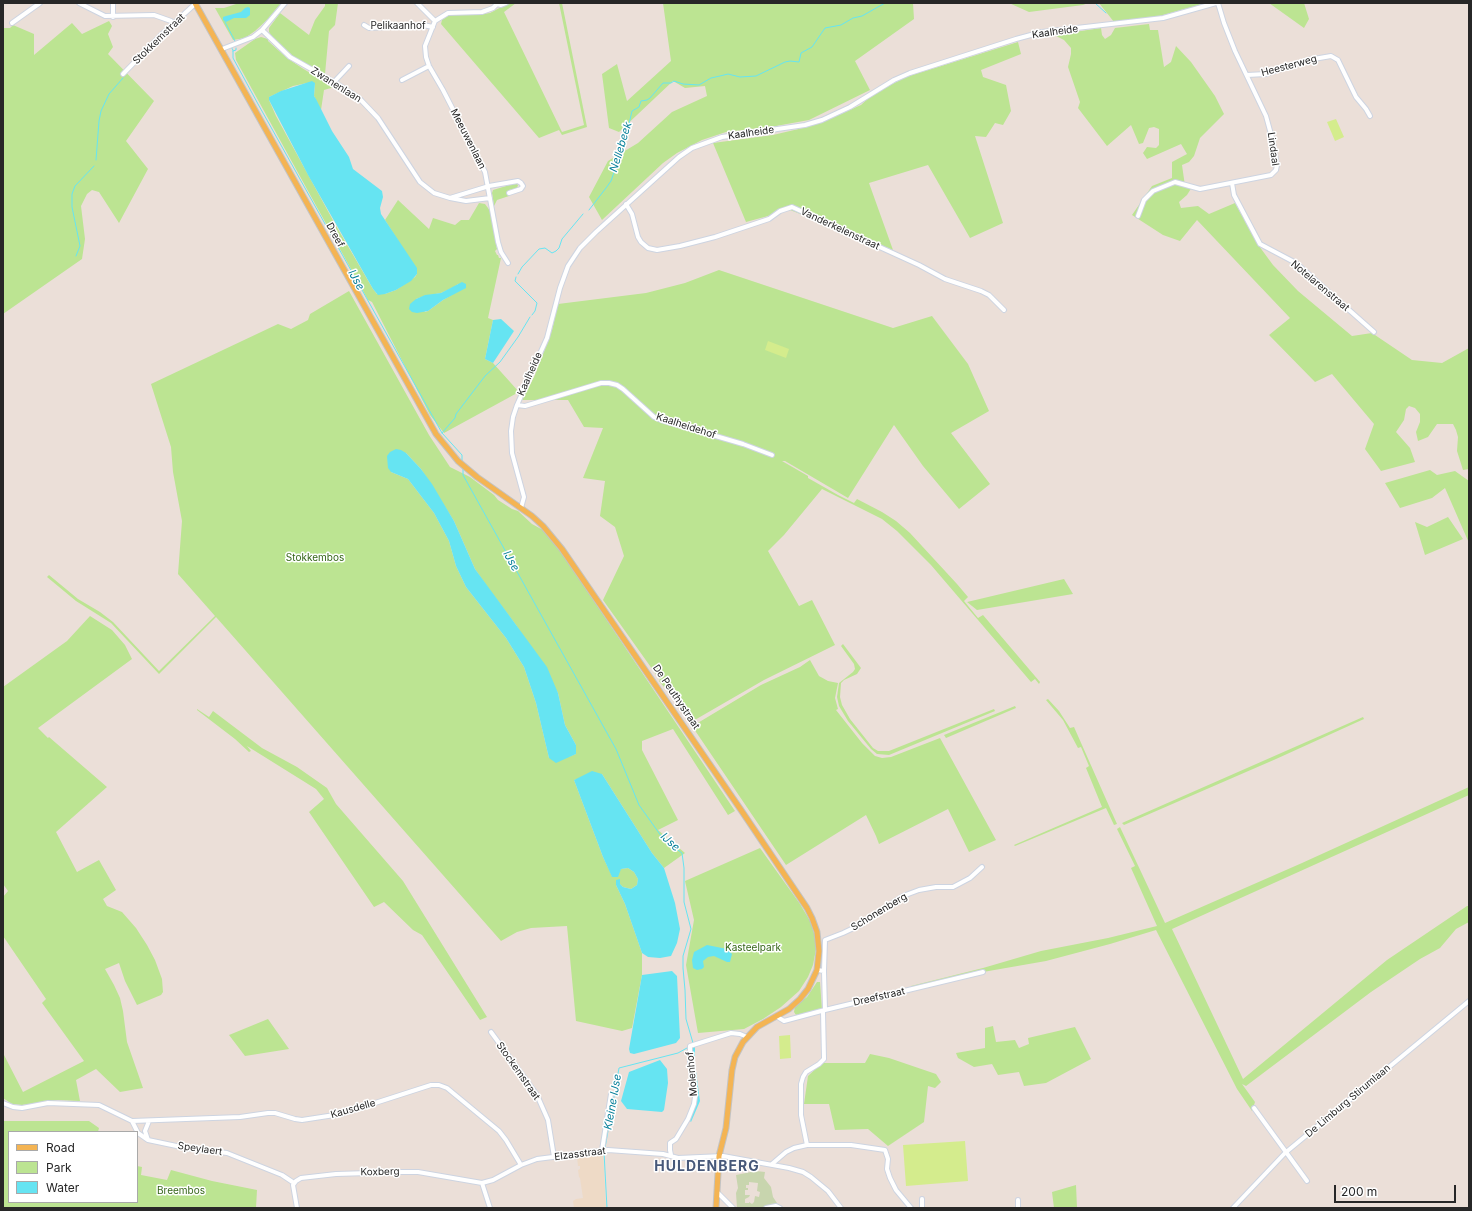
<!DOCTYPE html>
<html>
<head>
<meta charset="utf-8">
<style>
  body { margin:0 }
  #map { position:relative; width:1472px; height:1211px; overflow:hidden; background:#ebdfd8; font-family:Inter,sans-serif }
  canvas { display:block }
  .frame { position:absolute; inset:0; border:4px solid #272727; pointer-events:none }
  .legend { position:absolute; left:8px; top:1131px; width:130px; height:72px; box-sizing:border-box; background:#fff; border:1px solid #a9a9a9; margin:0; padding:5px 7px; list-style:none; font-size:12px; color:#272727 }
  .legend li { display:flex; align-items:center; gap:8px; height:20px }
  .legend b { width:20px; border:1px solid #a9a9a9 }
  .scale { position:absolute; left:1334px; top:1185px; width:122px; height:18px; box-sizing:border-box; border:2px solid #272727; border-top:0; padding-left:5px; font-size:12px; line-height:14px; white-space:nowrap; color:#272727; -webkit-text-stroke:3px #fff; paint-order:stroke }
</style>
</head>
<body>
<div id="map">
<canvas width="1472" height="1211"></canvas>
<div class="frame"></div>
<ul class="legend">
<li><b style="height:5px;background:#f4b453"></b>Road</li>
<li><b style="height:11px;background:#bce492"></b>Park</li>
<li><b style="height:11px;background:#66e4f2"></b>Water</li>
</ul>
<div class="scale">200 m</div>
</div>
<script>
const ctx = document.querySelector('canvas').getContext('2d');
ctx.lineJoin = 'round';
function fill(path, color) {
  ctx.fillStyle = color;
  ctx.fill(path, 'evenodd');
}
function toPath(rows) {
  const path = new Path2D();
  for (const r of rows) {
    path.moveTo(r[0], r[1]);
    for (let i = 2; i < r.length; i += 2) path.lineTo(r[i], r[i + 1]);
  }
  return path;
}
function trace(path, color, width, dash) {
  ctx.strokeStyle = color;
  ctx.lineWidth = width;
  ctx.lineCap = dash ? 'butt' : 'round';
  ctx.setLineDash(dash || []);
  ctx.stroke(path);
}
function label(font, color, halo, rows, align = 'center') {
  ctx.font = font + ' Inter,sans-serif';
  ctx.lineWidth = 3;
  ctx.setLineDash([]);
  ctx.textBaseline = 'middle';
  ctx.strokeStyle = halo;
  ctx.fillStyle = color;
  for (const [text, x, y, turn = 0] of rows) {
    ctx.save();
    ctx.translate(x, y);
    ctx.rotate((+turn || 0) * Math.PI / 180);
    ctx.textAlign = isNaN(turn) ? turn : align;
    if (halo) ctx.strokeText(text, 0, 0);
    ctx.fillText(text, 0, 0);
    ctx.restore();
  }
}
fill(toPath([
  [603,1153,606,1208,574,1208,573,1201,576,1199,583,1198,580,1178,579,1177,578,1170,580,1169,580,1166,578,1166,577,1157]
]), '#eedac6');
fill(toPath([
  [239,3,281,3,268,19,255,31,245,38,233,40,215,8,224,8],
  [325,3,338,3,335,25,329,31,325,74,295,58,273,38,269,32,269,28,280,13,309,35,315,20,325,6],
  [509,3,516,3,504,12,562,132,584,125,559,3,562,3,587,127,562,135,559,130,539,138,441,24,442,20,449,15,476,15,490,13],
  [663,3,913,3,914,19,855,61,870,90,809,120,776,126,726,132,702,140,677,153,663,163,602,220,589,197,608,161,638,143,672,112,707,96,705,86,685,88,673,81,619,132,609,128,602,74,617,64,627,101,671,61],
  [1009,3,1088,3,1083,5,1029,12],
  [1099,3,1206,3,1160,16,1114,22],
  [1269,3,1304,3,1309,19,1304,28],
  [109,21,112,26,108,34,113,47,108,54,154,101,126,141,148,169,119,223,99,192,92,190,87,194,81,206,85,239,82,259,3,314,3,28,10,28,13,25,34,34,34,55,72,23,82,34],
  [1149,24,1150,30,1158,30,1164,67,1171,62,1176,46,1191,62,1215,96,1224,114,1200,138,1194,156,1189,162,1182,165,1185,186,1192,187,1187,195,1179,202,1181,208,1198,206,1209,214,1235,203,1259,246,1273,265,1298,291,1352,336,1372,333,1412,360,1442,363,1469,348,1469,469,1463,470,1457,451,1458,437,1456,430,1453,424,1437,424,1428,437,1418,441,1416,432,1420,422,1420,414,1415,408,1409,406,1406,409,1404,420,1396,432,1410,448,1415,462,1381,471,1365,449,1374,424,1332,374,1315,382,1269,335,1290,318,1197,220,1180,241,1163,235,1132,215,1152,186,1172,178,1172,162,1187,154,1181,144,1147,159,1143,153,1147,147,1156,148,1159,145,1159,129,1154,127,1149,128,1143,143,1139,144,1131,125,1107,146,1078,108,1080,102,1068,67,1071,54,1071,48,1064,40,1054,35,1101,28,1102,35,1105,39,1111,35,1115,28],
  [261,37,268,39,268,41,287,58,302,68,315,76,325,79,333,85,331,88,324,90,321,110,314,96,315,83,307,83,293,86,269,97,269,100,276,116,335,224,373,289,377,294,385,294,396,290,415,277,417,274,417,271,385,220,398,200,429,229,433,218,455,225,461,220,469,220,479,203,485,204,488,208,491,213,497,249,495,251,497,255,498,255,499,258,501,258,488,318,493,320,485,359,493,363,519,392,444,433,430,415,372,302,368,300,236,60,235,53,255,39],
  [458,284,460,290,443,300,428,311,425,312,416,299,424,296,441,293,454,287],
  [1018,42,1021,54,981,70,983,77,1006,85,1011,111,1003,125,995,123,986,137,975,136,1003,223,970,238,928,165,869,183,893,250,790,210,746,222,713,143,773,135,807,127,829,119,861,105,873,94,906,77],
  [516,183,518,185,517,188,509,190,509,196,497,200,494,206,492,193,493,190],
  [719,270,893,328,932,316,968,364,989,411,951,433,990,484,959,509,923,466,894,425,848,498,785,461,782,461,808,476,808,478,838,495,854,503,857,499,882,512,896,521,910,533,957,584,968,597,964,601,978,618,983,615,1040,682,1039,684,1035,679,1031,682,931,565,897,531,882,519,822,489,784,535,768,551,799,606,812,600,835,645,764,680,693,721,659,681,660,680,603,600,624,556,615,527,600,516,605,481,583,478,603,428,584,427,568,400,522,400,535,375,552,330,558,304,646,293,685,283],
  [349,291,429,435,450,467,470,477,494,495,498,500,512,509,518,511,532,524,543,530,563,555,735,811,728,815,673,729,642,741,642,750,678,820,658,830,685,853,664,868,652,853,602,774,574,780,603,857,612,876,621,869,628,868,634,872,638,879,637,885,631,889,623,887,616,881,616,885,625,904,642,953,642,975,632,1028,622,1031,576,1021,567,926,531,928,517,932,501,941,216,617,159,674,111,623,76,601,47,577,49,575,78,599,100,612,113,622,159,671,215,616,178,574,182,521,173,472,171,447,151,384,278,324,291,329,308,320,310,314],
  [406,453,421,469,454,521,475,569,488,588,516,625,558,693,565,725,576,745,576,754,568,757,549,758,536,703,524,667,506,638,466,587,456,566,449,541,434,513,408,479,391,472],
  [1430,470,1437,475,1455,471,1469,481,1469,543,1445,488,1432,498,1400,508,1385,483],
  [1448,517,1463,539,1425,555,1415,522,1427,527],
  [1064,579,1073,594,977,610,967,602],
  [90,616,112,630,125,645,132,659,38,728,48,738,49,737,107,787,56,832,77,872,99,860,116,890,103,899,107,906,122,912,136,928,147,945,155,960,162,979,163,992,161,995,137,1005,125,981,119,963,105,969,114,985,120,998,123,1011,127,1042,143,1088,120,1092,96,1069,76,1080,80,1101,57,1100,22,1105,12,1104,3,1098,3,1053,23,1092,84,1061,42,1003,46,999,3,936,3,897,8,891,3,884,3,687,67,641],
  [843,644,861,668,857,674,844,680,841,683,840,697,842,705,850,719,873,748,878,751,889,751,994,709,995,711,889,755,877,754,871,749,848,721,839,706,837,697,839,683,853,672,855,669,854,664,841,646],
  [810,660,819,676,828,681,838,683,835,698,838,709,836,710,862,743,875,756,882,758,891,757,940,738,996,840,969,852,948,809,879,844,876,836,866,815,786,865,694,729,696,724,761,685,800,667],
  [1048,699,1059,711,1070,728,1074,727,1117,824,1114,825,1106,808,1015,846,1014,845,1102,807,1086,768,1089,766,1081,747,1078,748,1063,720,1046,700],
  [1015,706,1016,708,946,738,944,735],
  [197,709,209,717,213,711,262,748,297,767,327,788,336,804,403,881,487,1017,480,1020,422,935,413,930,384,902,374,907,309,812,324,799,316,789,247,746,251,751,249,752,235,739,197,710],
  [1363,717,1364,719,1276,759,1124,825,1122,823],
  [1469,787,1469,795,1172,929,1243,1079,1387,960,1467,906,1469,906,1469,922,1456,929,1440,948,1420,959,1371,992,1246,1086,1242,1084,1255,1102,1252,1111,1237,1089,1156,930,1110,944,1046,961,983,972,912,990,911,986,983,968,1041,951,1108,938,1157,926,1131,868,1135,866,1117,829,1120,827,1165,923,1302,863],
  [760,848,800,904,810,921,815,936,816,949,813,965,808,977,799,991,781,1007,763,1019,744,1029,698,1033,686,965,694,920,685,881],
  [817,982,820,982,822,1010,796,1015,794,1012,795,1006,807,997],
  [268,1019,289,1049,245,1056,229,1035],
  [993,1026,996,1042,1015,1040,1019,1048,1029,1044,1028,1038,1075,1027,1091,1059,1046,1083,1024,1086,1019,1072,998,1075,992,1064,974,1067,958,1058,956,1053,985,1048,985,1028],
  [870,1054,889,1058,936,1074,941,1082,935,1088,928,1086,924,1122,888,1146,868,1129,835,1130,829,1104,804,1104,808,1076,822,1063,865,1063],
  [3,1121,89,1121,99,1128,98,1132,9,1132,9,1202,137,1202,137,1166,142,1167,141,1175,167,1180,171,1170,212,1181,257,1190,256,1208,3,1208],
  [1076,1185,1077,1208,1054,1208,1052,1192]
]), '#bce492');
fill(toPath([
  [756,1171,765,1172,764,1178,771,1187,773,1197,777,1203,762,1208,737,1208,736,1193,738,1188,736,1175],
  [749,1182,758,1183,757,1191,760,1192,759,1197,755,1196,754,1202,752,1204,749,1202,749,1203,745,1203,745,1199,749,1197,750,1195,745,1195,745,1190,748,1190,748,1188,746,1188,746,1185,749,1185]
]), '#c8d5ae');
fill(toPath([
  [1336,119,1344,137,1335,141,1327,122],
  [768,341,789,349,786,358,765,350],
  [790,1035,791,1058,780,1059,779,1036],
  [965,1141,968,1181,906,1186,903,1145]
]), '#d4ec8d');
fill(toPath([
  [248,7,250,8,250,15,246,18,234,18,226,22,223,20,223,17,226,16,241,12,245,8],
  [312,81,315,83,314,96,316,99,332,131,349,157,353,169,382,191,383,197,380,208,381,214,417,268,417,274,411,281,396,290,385,294,378,295,373,289,308,175,269,100,269,97,281,91],
  [462,282,466,284,466,288,443,300,428,311,417,313,412,312,409,309,410,304,416,299,425,295,441,293],
  [501,319,514,331,493,363,485,359,493,320],
  [396,449,401,450,406,453,421,469,432,484,454,521,475,569,547,667,558,693,565,725,576,745,576,754,556,763,549,758,536,703,524,667,506,638,466,587,456,566,449,541,434,513,408,479,391,472,388,468,387,456,390,452],
  [592,771,602,774,652,853,664,868,675,903,680,929,677,943,671,956,660,958,648,957,642,953,625,904,616,885,616,880,620,879,620,884,623,887,631,889,637,885,638,879,634,872,628,868,621,869,618,877,612,877,603,857,574,780],
  [707,945,727,949,732,954,730,962,727,962,714,956,708,957,703,961,704,967,702,969,697,970,693,968,692,960,694,952],
  [672,971,677,976,680,1038,676,1043,634,1054,630,1053,629,1049,642,975],
  [695,1045,695,1064,700,1101,691,1122,689,1120,697,1099,692,1062,692,1046],
  [660,1060,667,1069,668,1083,664,1110,662,1112,627,1109,621,1101,629,1072]
]), '#66e4f2');
trace(toPath([
  [1095,3,1106,13],
  [225,22,235,41],
  [231,47,233,50,233,58,258,104,442,433,462,455,462,462],
  [233,51,236,50,236,48],
  [96,160,99,121,101,111,109,94,123,78],
  [589,210,606,188,611,181,626,137,632,111,639,107,641,101,647,100,650,98,663,83,671,83,674,81,683,84,699,85,711,78,720,76,728,74,740,77,756,76,785,62,790,61,799,62,801,53,812,47,825,28,841,25,853,18,862,16,885,3],
  [76,256,80,246,79,241,72,207,72,194,75,186,94,166],
  [518,274,522,267,539,249,545,248,552,253,556,251,559,248,562,239,583,214],
  [516,277,515,281,537,303,535,311,532,315],
  [442,433,455,418,456,414,485,376,500,362,518,337,530,317],
  [463,469,463,475,616,749,639,805,664,840,682,853,684,868,684,902,691,929,683,956,683,968,685,990,686,1019,693,1043],
  [605,1148,619,1068,678,1053,687,1048],
  [604,1152,607,1208]
]), '#66e4f2', 1);
const minor = toPath([
  [79,3,105,16,154,15,171,21,174,24],
  [113,3,113,17],
  [417,3,435,21],
  [497,4,501,5,506,3],
  [435,21,425,46,426,57,429,66,443,90,485,172,498,242,501,252,508,263],
  [435,21,448,13,482,12,493,8,498,3],
  [12,23,40,3],
  [364,25,369,28,423,25,433,27],
  [262,30,290,57,334,82,359,98,378,118,420,182,434,193,450,198],
  [222,49,253,37,262,30,285,3],
  [123,74,160,36,195,4],
  [1247,75,1266,74,1308,60,1331,56,1338,60,1356,97,1366,109,1370,116],
  [402,80,429,66],
  [334,82,349,66],
  [1232,183,1234,195,1260,244,1296,263,1374,332],
  [490,198,466,201,450,198,489,186,518,181,521,183,523,186,521,189,509,193],
  [626,204,632,214,638,237,641,242,648,248,657,250,680,246,715,237,769,219,780,211,792,207,919,265,945,279,981,291,989,295,1004,310],
  [1138,216,1144,200,1153,191,1175,182,1200,189,1271,175,1276,170,1277,165,1272,138,1266,116,1235,51,1224,23,1218,3],
  [517,405,525,406,601,383,609,383,617,385,623,389,654,417,661,420,743,444,772,455],
  [521,508,524,497,512,453,511,431,513,417,517,405,547,338,560,288,568,266,580,248,596,232,679,157,692,148,722,137,805,125,822,120,850,107,894,80,910,73,1016,39,1042,32,1163,18,1216,3],
  [817,970,824,971,825,1010],
  [824,971,825,940,843,933,860,925,903,896,919,890,936,887,953,887,970,878,982,867],
  [776,1016,784,1021,825,1010,983,972],
  [491,1032,537,1095,548,1120,554,1157],
  [3,1103,13,1107,22,1108,48,1103,99,1105,132,1121,138,1133,148,1140,145,1131,149,1121],
  [1254,1108,1307,1181],
  [132,1121,240,1117,268,1113,275,1113,295,1119,302,1120,341,1114,431,1085,439,1085,447,1088,499,1131,506,1140,521,1165],
  [148,1140,186,1148,227,1153,282,1175,294,1183],
  [807,1145,801,1115,801,1084,803,1077,806,1072,819,1064,824,1059,823,1011],
  [602,1150,611,1094],
  [671,1155,670,1150,670,1143,676,1139,688,1119,694,1104,695,1097,690,1062,690,1046,731,1033,740,1034,747,1037],
  [772,1164,786,1152,794,1148,807,1145,851,1145,885,1150,888,1159,887,1169,890,1178,896,1190,911,1208],
  [482,1183,490,1208],
  [718,1193,733,1208],
  [922,1199,922,1208],
  [297,1208,293,1185,296,1181,301,1178,336,1174,402,1172,418,1172,482,1183,493,1180,521,1165,537,1159,608,1150,663,1154,678,1158,723,1156,789,1168,803,1172,811,1177,828,1191,841,1208],
  [766,1208,776,1206,780,1208],
  [1018,1208,1018,1200],
  [1233,1208,1285,1153,1469,1001]
]);
const major = toPath([
  [195,3,436,434,458,461,477,477,532,516,543,526,562,549,741,810,807,908,812,918,817,932,819,951,817,970,808,989,800,999,789,1009,757,1027,743,1042,735,1057,732,1070,726,1128,719,1156,716,1208]
]);
trace(minor, '#cdd4e1', 6);
trace(major, '#c3c3c3', 7);
trace(minor, '#fff', 4);
trace(major, '#f4b453', 5);
label('10px', '#272727', '#fff', [
  ["Pelikaanhof",398,26],
  ["Kaalheide",1055,32,-8],
  ["Stokkemstraat",159,39,-44],
  ["Heesterweg",1289,66,-15],
  ["Zwanenlaan",336,85,32],
  ["Kaalheide",751,133,-8],
  ["Meeuwenlaan",468,139,63],
  ["Lindaal",1273,149,82],
  ["Vanderkelenstraat",840,229,25],
  ["Dreef",335,235,61],
  ["Notelarenstraat",1320,286,40],
  ["Kaalheide",530,374,-66],
  ["Kaalheidehof",686,426,18],
  ["De Peuthystraat",676,697,56],
  ["Schonenberg",879,912,-31],
  ["Dreefstraat",879,997,-13],
  ["Stockemstraat",518,1071,55],
  ["Molenhof",692,1074,-95],
  ["De Limburg Stirumlaan",1348,1101,-40],
  ["Kausdelle",353,1109,-16],
  ["Speylaert",200,1149,8],
  ["Elzasstraat",580,1154,-7],
  ["Koxberg",380,1172,-1]
]);
label('10px', '#346517', '#fff', [
  ["Stokkembos",315,558],
  ["Kasteelpark",753,948],
  ["Breembos",181,1191]
]);
label('italic 11px', '#09809a', '#fff', [
  ["Nellebeek",621,147,-73],
  ["IJse",356,280,61],
  ["IJse",511,561,61],
  ["IJse",670,842,43],
  ["Kleine IJse",613,1102,-80]
]);
ctx.letterSpacing = '1px';
label('bold 14px', '#475879', '#fff', [
  ["HULDENBERG",707,1167]
]);
ctx.letterSpacing = '0px';
</script>
</body>
</html>
